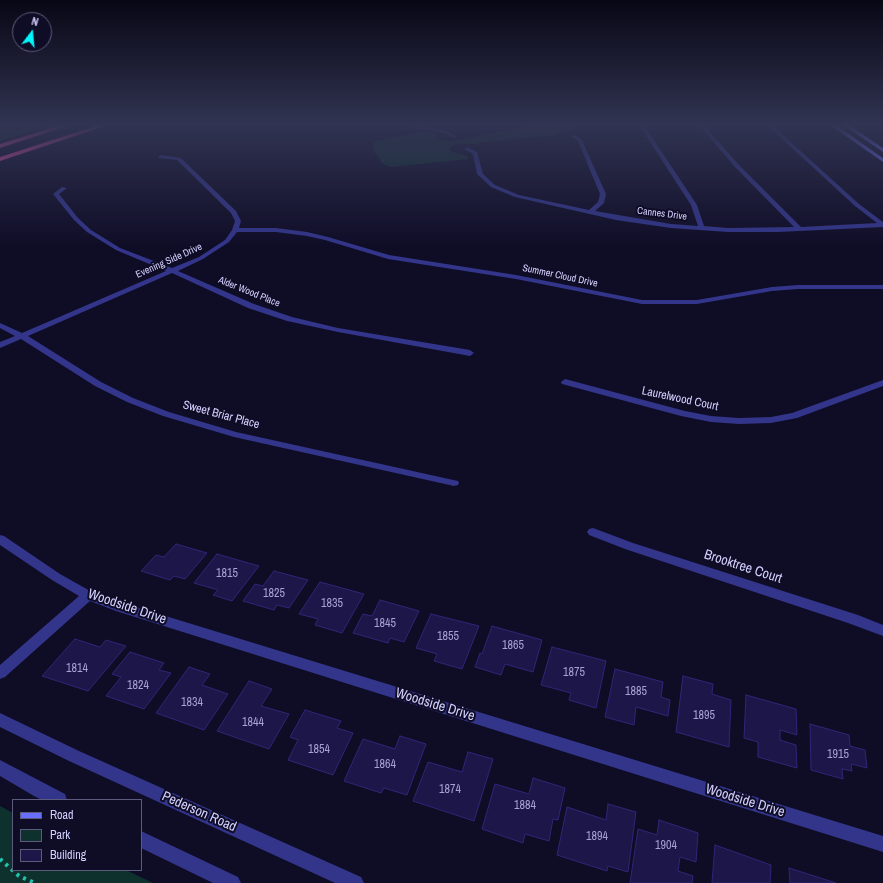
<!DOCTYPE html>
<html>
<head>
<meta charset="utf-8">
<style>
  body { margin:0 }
  #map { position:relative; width:883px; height:883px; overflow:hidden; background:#0f0c26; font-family:"Archivo Narrow",sans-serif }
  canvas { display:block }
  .legend { position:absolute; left:12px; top:799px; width:130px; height:72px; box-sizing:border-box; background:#0f0c26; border:1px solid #5d5b7d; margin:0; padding:5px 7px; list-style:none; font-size:12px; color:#d3d1ff }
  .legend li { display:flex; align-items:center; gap:8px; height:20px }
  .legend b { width:20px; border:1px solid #5d5b7d }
  .north { position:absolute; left:12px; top:12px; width:40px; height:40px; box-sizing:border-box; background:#0f0c26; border:1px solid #5d5b7d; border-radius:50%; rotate:16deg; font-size:11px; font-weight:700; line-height:16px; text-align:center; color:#d3d1ff }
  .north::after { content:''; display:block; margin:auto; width:14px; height:18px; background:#00f5fc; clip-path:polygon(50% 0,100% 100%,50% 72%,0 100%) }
</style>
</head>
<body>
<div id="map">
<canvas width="883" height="883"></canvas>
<ul class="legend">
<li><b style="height:5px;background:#686fff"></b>Road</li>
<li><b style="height:11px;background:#0e312d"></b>Park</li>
<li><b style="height:11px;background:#1d1649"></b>Building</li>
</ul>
<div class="north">N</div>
</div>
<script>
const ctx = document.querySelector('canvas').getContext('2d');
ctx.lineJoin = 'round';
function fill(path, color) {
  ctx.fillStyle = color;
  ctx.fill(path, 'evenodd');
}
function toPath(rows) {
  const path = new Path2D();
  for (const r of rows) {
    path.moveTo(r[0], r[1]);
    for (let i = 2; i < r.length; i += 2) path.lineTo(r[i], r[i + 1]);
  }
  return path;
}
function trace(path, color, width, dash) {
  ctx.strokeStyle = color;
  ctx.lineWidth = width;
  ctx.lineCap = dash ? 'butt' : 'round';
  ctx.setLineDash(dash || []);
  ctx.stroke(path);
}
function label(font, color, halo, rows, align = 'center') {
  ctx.font = font + ' "Archivo Narrow",sans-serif';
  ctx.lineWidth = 4;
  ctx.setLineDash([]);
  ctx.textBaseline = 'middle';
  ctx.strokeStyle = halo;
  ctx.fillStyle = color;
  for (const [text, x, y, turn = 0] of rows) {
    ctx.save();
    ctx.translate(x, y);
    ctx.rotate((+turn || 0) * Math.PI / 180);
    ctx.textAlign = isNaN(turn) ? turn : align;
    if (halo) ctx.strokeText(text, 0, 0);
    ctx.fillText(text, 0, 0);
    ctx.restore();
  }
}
fill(toPath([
  [0,125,53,125,0,141],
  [531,125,578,125,570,131,560,132,555,135,483,142,477,144,457,144,449,148,451,151,467,156,468,159,390,167,382,163,374,151,373,142,426,131,435,133,436,138,439,140,456,141],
  [0,806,13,813,13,870,126,870,153,883,0,883]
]), '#0e312d');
const building = toPath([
  [176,544,207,553,185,579,174,576,170,580,141,571,156,555,164,557,176,544],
  [217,554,259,566,232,601,213,595,218,590,194,583,217,554],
  [274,571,308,580,289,608,277,605,274,610,243,601,255,584,263,586,274,571],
  [320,582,364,594,342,633,315,625,318,619,299,614,320,582],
  [380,600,419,611,404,642,390,638,388,643,353,633,363,614,372,616,380,600],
  [431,614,479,626,462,669,434,661,437,654,416,648,431,614],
  [492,626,542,640,533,672,505,664,501,675,475,667,480,653,482,654,492,626],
  [75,639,100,647,106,640,126,646,88,691,42,676,75,639],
  [552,647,606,661,596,708,569,700,571,693,541,685,552,647],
  [130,652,164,663,159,670,171,673,144,709,106,696,121,677,112,674,130,652],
  [189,667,210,674,202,685,228,694,204,730,156,713,189,667],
  [615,669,663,682,661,697,670,700,668,716,636,707,634,725,605,717,615,669],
  [683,676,713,684,712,694,731,700,729,747,676,732,683,676],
  [249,681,272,689,261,706,289,714,269,749,217,731,249,681],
  [746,695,796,709,797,735,780,730,780,740,796,745,797,768,758,757,758,742,744,738,746,695],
  [305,710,341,721,337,728,353,733,333,775,288,760,298,740,290,737,305,710],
  [810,724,849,735,850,746,865,750,867,768,851,764,852,771,842,769,843,779,811,770,810,724],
  [400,736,426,744,407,795,384,788,381,793,344,781,363,739,395,749,400,736],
  [468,752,493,759,474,821,413,801,428,762,462,772,468,752],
  [533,778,565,788,558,820,553,819,549,841,525,834,523,843,482,829,495,784,529,794,533,778],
  [608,804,636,812,628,872,608,866,607,871,557,855,567,807,606,820,608,804],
  [659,820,698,833,696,862,680,857,678,871,693,876,692,883,630,883,638,829,657,835,659,820],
  [715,845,771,865,770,883,712,883,715,845],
  [789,868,836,883,790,883,789,868]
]);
fill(building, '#1d1649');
trace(building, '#302678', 1);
trace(toPath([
  [0,859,19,876,35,883]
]), '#21c3ae', 4, [3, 4.5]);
fill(toPath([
  [0,125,5,125,0,127,0,125]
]), '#32358a');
fill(toPath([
  [409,125,419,125,449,132,456,137,454,138,447,134,409,125],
  [639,125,644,125,697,205,704,226,728,228,794,227,735,167,699,125,704,125,739,165,801,227,877,223,855,206,767,125,772,125,859,204,883,222,883,227,778,232,728,232,671,228,616,220,515,197,491,187,477,174,473,154,464,149,467,147,477,152,483,174,495,185,519,195,589,210,598,202,600,194,578,141,571,136,575,135,582,140,606,194,604,203,595,211,671,224,698,226,691,205,639,125],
  [161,155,181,158,236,211,241,221,239,228,276,228,307,232,328,237,389,255,516,275,642,300,697,300,772,287,798,285,883,285,883,289,798,289,772,291,697,304,642,304,516,279,388,259,325,240,307,236,276,232,237,232,229,242,203,259,178,271,254,304,292,317,338,328,470,350,474,353,470,356,338,332,287,321,248,308,172,273,28,336,101,382,133,398,169,412,236,432,458,481,459,483,458,485,454,486,234,437,163,416,127,402,95,386,21,339,0,348,0,342,15,336,0,328,0,323,22,333,166,271,116,250,87,232,74,220,53,194,62,187,67,188,59,194,78,218,91,230,120,248,172,268,199,257,225,240,232,230,235,221,231,213,177,160,159,158,158,157,161,155],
  [565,379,685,411,711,416,739,418,771,417,792,413,883,380,883,386,797,418,771,423,739,424,711,422,681,416,562,384,561,382,565,379],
  [593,528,633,543,858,615,883,625,883,636,848,623,625,549,589,535,587,532,589,529,593,528],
  [0,535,4,536,60,574,92,592,120,602,883,836,883,852,116,611,90,601,5,677,0,679,0,665,79,596,52,580,0,545,0,535]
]), '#32358a');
fill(toPath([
  [0,713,79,751,361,877,364,883,335,883,69,761,0,727,0,713],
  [0,760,65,794,67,800,42,800,34,796,0,776,0,760],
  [141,831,238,877,241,883,213,883,141,848,141,831]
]), '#32358a');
fill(toPath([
  [830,125,836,125,883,158,883,162,830,125],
  [843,125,849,125,883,148,883,152,843,125]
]), '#686fff');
fill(toPath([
  [61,125,70,125,0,148,0,144,61,125],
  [99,125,108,125,0,161,0,157,99,125]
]), '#ff4cae');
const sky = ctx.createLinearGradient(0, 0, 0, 249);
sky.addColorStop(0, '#080715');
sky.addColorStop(0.5, '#313452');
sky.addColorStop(1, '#31345200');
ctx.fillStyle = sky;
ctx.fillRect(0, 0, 883, 249);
label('10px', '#d3d1ff', '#0f0c26', [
  ["Cannes Drive",662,214,7],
  ["Evening Side Drive",169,261,-24],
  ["Summer Cloud Drive",560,276,12],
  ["Alder Wood Place",249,292,22]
]);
label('12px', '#d3d1ff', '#0f0c26', [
  ["Laurelwood Court",680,399,12],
  ["Sweet Briar Place",221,415,15]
]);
label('12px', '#a6a2d2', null, [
  ["1815",227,574],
  ["1825",274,594],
  ["1835",332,604],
  ["1845",385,624],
  ["1855",448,637],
  ["1865",513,646],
  ["1814",77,669],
  ["1875",574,673],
  ["1824",138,686],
  ["1885",636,692],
  ["1834",192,703],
  ["1895",704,716],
  ["1844",253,723],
  ["1854",319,750],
  ["1915",838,755],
  ["1864",385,765],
  ["1874",450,790],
  ["1884",525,806],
  ["1894",597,837],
  ["1904",666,846]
]);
label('14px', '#d3d1ff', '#0f0c26', [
  ["Brooktree Court",743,567,18],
  ["Woodside Drive",127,607,19],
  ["Woodside Drive",435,705,17],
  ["Woodside Drive",745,801,17],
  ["Pederson Road",199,812,24]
]);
</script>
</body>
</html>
